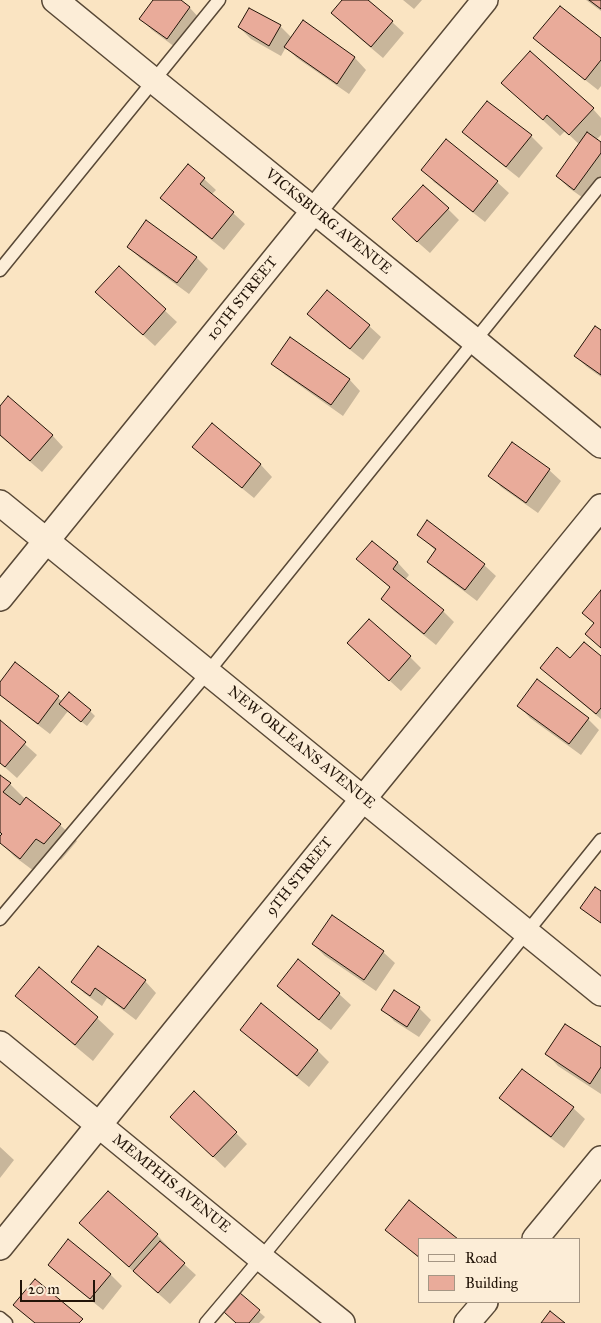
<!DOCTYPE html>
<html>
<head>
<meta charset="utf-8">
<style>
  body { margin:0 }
  #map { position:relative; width:601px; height:1323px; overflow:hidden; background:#fae4c2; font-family:"IM FELL Great Primer",serif }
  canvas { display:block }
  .legend { position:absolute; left:418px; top:1238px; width:162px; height:65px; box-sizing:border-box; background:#fcedd7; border:1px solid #a59684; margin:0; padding:6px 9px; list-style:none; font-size:15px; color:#221408 }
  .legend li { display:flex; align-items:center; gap:10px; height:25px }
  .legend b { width:25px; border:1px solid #a59684 }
  .scale { position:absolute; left:20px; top:1280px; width:75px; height:22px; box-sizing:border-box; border:2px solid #221408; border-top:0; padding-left:6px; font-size:15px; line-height:18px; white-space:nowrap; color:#221408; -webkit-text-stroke:4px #fcedd7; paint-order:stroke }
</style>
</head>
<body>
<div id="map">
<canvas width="601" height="1323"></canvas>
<ul class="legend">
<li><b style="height:6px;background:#fcedd7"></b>Road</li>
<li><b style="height:14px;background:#e9ab9a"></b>Building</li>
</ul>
<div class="scale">20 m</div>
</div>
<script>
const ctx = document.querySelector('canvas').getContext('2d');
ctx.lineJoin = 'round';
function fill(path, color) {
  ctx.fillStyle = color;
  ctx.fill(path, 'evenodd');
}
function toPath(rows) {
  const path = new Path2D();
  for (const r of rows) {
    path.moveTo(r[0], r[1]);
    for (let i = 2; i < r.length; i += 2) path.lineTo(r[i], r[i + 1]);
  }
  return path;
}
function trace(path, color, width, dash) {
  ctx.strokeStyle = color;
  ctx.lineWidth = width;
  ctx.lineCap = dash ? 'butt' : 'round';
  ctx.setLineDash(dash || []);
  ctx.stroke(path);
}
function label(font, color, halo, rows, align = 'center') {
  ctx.font = font + ' "IM FELL Great Primer",serif';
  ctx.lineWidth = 4;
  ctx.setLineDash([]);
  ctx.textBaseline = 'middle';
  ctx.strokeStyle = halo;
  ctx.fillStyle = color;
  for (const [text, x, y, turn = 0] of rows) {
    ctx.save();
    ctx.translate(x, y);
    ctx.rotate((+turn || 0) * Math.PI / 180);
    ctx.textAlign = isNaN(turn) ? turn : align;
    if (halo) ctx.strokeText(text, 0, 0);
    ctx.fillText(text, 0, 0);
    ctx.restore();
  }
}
fill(toPath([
  [155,0,179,0,190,8,201,20,179,50,152,30,141,19],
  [344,0,366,0,392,22,404,33,383,58,344,25,332,13],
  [403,0,422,0,414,9],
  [586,0,601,0,601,11],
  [303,22,355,58,366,70,349,94,297,58,286,47,281,56,251,39,239,27,280,26,292,38],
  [535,38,601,40,601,86,598,90,547,50],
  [520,99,593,109,601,118,601,135,596,140,601,144,601,180,586,200,569,188,557,176,580,145,565,131,560,136],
  [488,102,531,136,543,148,519,178,476,144,464,132],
  [423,170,497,182,509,193,485,222,434,182],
  [204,179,216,190,211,195,233,213,245,224,224,250,174,210,162,198],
  [448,209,459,220,430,253,405,231],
  [128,246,196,257,208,269,189,294,140,258],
  [119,268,177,322,155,346,109,304],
  [309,314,369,326,381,337,363,360,320,326],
  [601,331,601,377,587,367,575,356],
  [273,363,349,379,360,391,343,416,285,375],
  [0,408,52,435,63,447,42,472,0,436],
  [212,425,261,465,272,477,254,498,206,459,194,447],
  [549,470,561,481,538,513,501,487,490,475],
  [418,534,484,565,496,576,477,601,440,573,428,561,436,551],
  [372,543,398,563,409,575,405,580,443,611,454,622,436,645,394,611,382,599,391,588,370,571,358,559],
  [348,643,410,657,421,668,401,691],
  [601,658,601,719,559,684,542,668,571,660],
  [15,664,63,702,90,711,95,716,87,726,68,711,50,734,7,701,0,694,0,684],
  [519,706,588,719,599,730,581,755,530,718],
  [0,722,37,755,17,778,0,763],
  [0,776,10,784,26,800,60,825,77,841,61,860,53,855,38,874,15,857,0,842,0,838,2,836,0,834],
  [313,944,383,952,395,963,376,991,325,956],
  [145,981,156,993,136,1020,107,998,102,1006,84,993,73,982],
  [278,986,339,994,351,1005,331,1030,290,998],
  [17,995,97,1018,114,1034,93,1061,34,1012],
  [262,1005,318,1051,329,1062,309,1087,253,1041,242,1029],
  [419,1008,431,1020,419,1037,394,1021,383,1009],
  [601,1049,601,1094,558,1066,547,1054],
  [501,1098,573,1108,585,1119,564,1148,513,1110],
  [183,1128,236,1133,247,1144,225,1168],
  [0,1147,14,1160,0,1178],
  [409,1202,456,1239,420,1239,420,1259,399,1241,387,1230],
  [81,1223,157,1235,173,1252,172,1253,196,1275,170,1304,98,1240],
  [49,1265,110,1274,122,1286,103,1310,61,1276],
  [240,1295,265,1317,259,1323,238,1323]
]), '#0003');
const building = toPath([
  [153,0,181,0,190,7,167,39,139,19,153,0],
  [342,0,368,0,393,21,371,47,331,13,342,0],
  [589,0,601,0,601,9,589,0],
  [560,6,601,38,601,60,585,80,533,38,560,6],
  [249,8,281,25,269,46,238,27,249,8],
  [303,20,355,57,337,84,284,47,303,20],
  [530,51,594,108,569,135,547,115,543,120,501,83,530,51],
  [487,101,532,135,506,167,462,132,487,101],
  [587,132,601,142,601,153,574,190,556,176,587,132],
  [446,139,498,181,473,212,421,170,446,139],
  [188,164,205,178,200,184,234,212,212,239,160,198,188,164],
  [423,185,449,208,417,242,392,219,423,185],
  [146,220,197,257,177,283,127,247,146,220],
  [119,266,166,309,143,335,95,292,119,266],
  [327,290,370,325,350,349,307,314,327,290],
  [595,326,601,330,601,375,574,356,595,326],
  [290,337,350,379,331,405,271,364,290,337],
  [8,396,53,435,30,461,0,435,0,406,8,396],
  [212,423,261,464,242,488,192,447,212,423],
  [512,442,550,469,526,503,488,476,512,442],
  [427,520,485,564,465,590,427,562,436,549,417,535,427,520],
  [372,541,398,562,393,569,444,610,424,634,381,599,390,587,356,559,372,541],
  [601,590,601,648,585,634,594,623,582,613,601,590],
  [369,619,411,656,389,681,347,643,369,619],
  [584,642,601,656,601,708,596,714,540,668,557,647,570,658,584,642],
  [15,662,59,696,38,724,0,695,0,682,15,662],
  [537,679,589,718,569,744,517,706,537,679],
  [69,692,91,710,81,722,59,704,69,692],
  [0,720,26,742,5,767,0,763,0,720],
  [0,775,11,783,3,792,20,805,26,797,61,824,44,844,36,839,20,859,0,843,0,836,2,834,0,832,0,775],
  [595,887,601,891,601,923,580,908,595,887],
  [332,915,384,951,364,980,312,944,332,915],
  [98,946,146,980,124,1009,95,988,90,996,71,982,98,946],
  [298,959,340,993,319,1020,277,986,298,959],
  [39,967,98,1017,75,1045,15,996,39,967],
  [394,990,420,1007,407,1027,381,1010,394,990],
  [261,1003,318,1050,297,1076,240,1030,261,1003],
  [565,1024,601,1047,601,1067,590,1084,545,1054,565,1024],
  [522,1069,574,1107,551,1137,499,1098,522,1069],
  [194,1091,237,1132,213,1157,170,1117,194,1091],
  [108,1191,158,1234,129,1267,79,1223,108,1191],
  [409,1200,458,1239,420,1239,420,1258,385,1230,409,1200],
  [68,1239,111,1274,90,1299,48,1265,68,1239],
  [160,1241,185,1263,158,1293,133,1271,160,1241],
  [35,1279,83,1319,79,1323,35,1323,13,1305,35,1279],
  [240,1293,260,1310,249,1323,236,1323,224,1312,240,1293],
  [550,1311,565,1323,541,1323,550,1311]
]);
fill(building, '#e9ab9a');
trace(building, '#221408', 1);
const lane = toPath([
  [0,270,219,0],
  [0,919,208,672,601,184],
  [0,1318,6,1323],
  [206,1323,261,1258,527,932,601,840]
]);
const street = toPath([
  [55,0,154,81,475,341,601,445],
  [0,503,601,993],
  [0,598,485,0],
  [0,1044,261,1258,342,1323],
  [535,1239,601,1159],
  [0,1247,363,799,601,507],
  [467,1323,485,1302]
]);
trace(lane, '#584836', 15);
trace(street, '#584836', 28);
trace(lane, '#fcedd7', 12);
trace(street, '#fcedd7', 25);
label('15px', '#221408', '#fcedd7', [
  ["VICKSBURG AVENUE",328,222,39],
  ["10TH STREET",243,299,-51],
  ["NEW ORLEANS AVENUE",301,748,39],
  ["9TH STREET",300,877,-51],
  ["MEMPHIS AVENUE",171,1184,39]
]);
</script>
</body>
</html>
